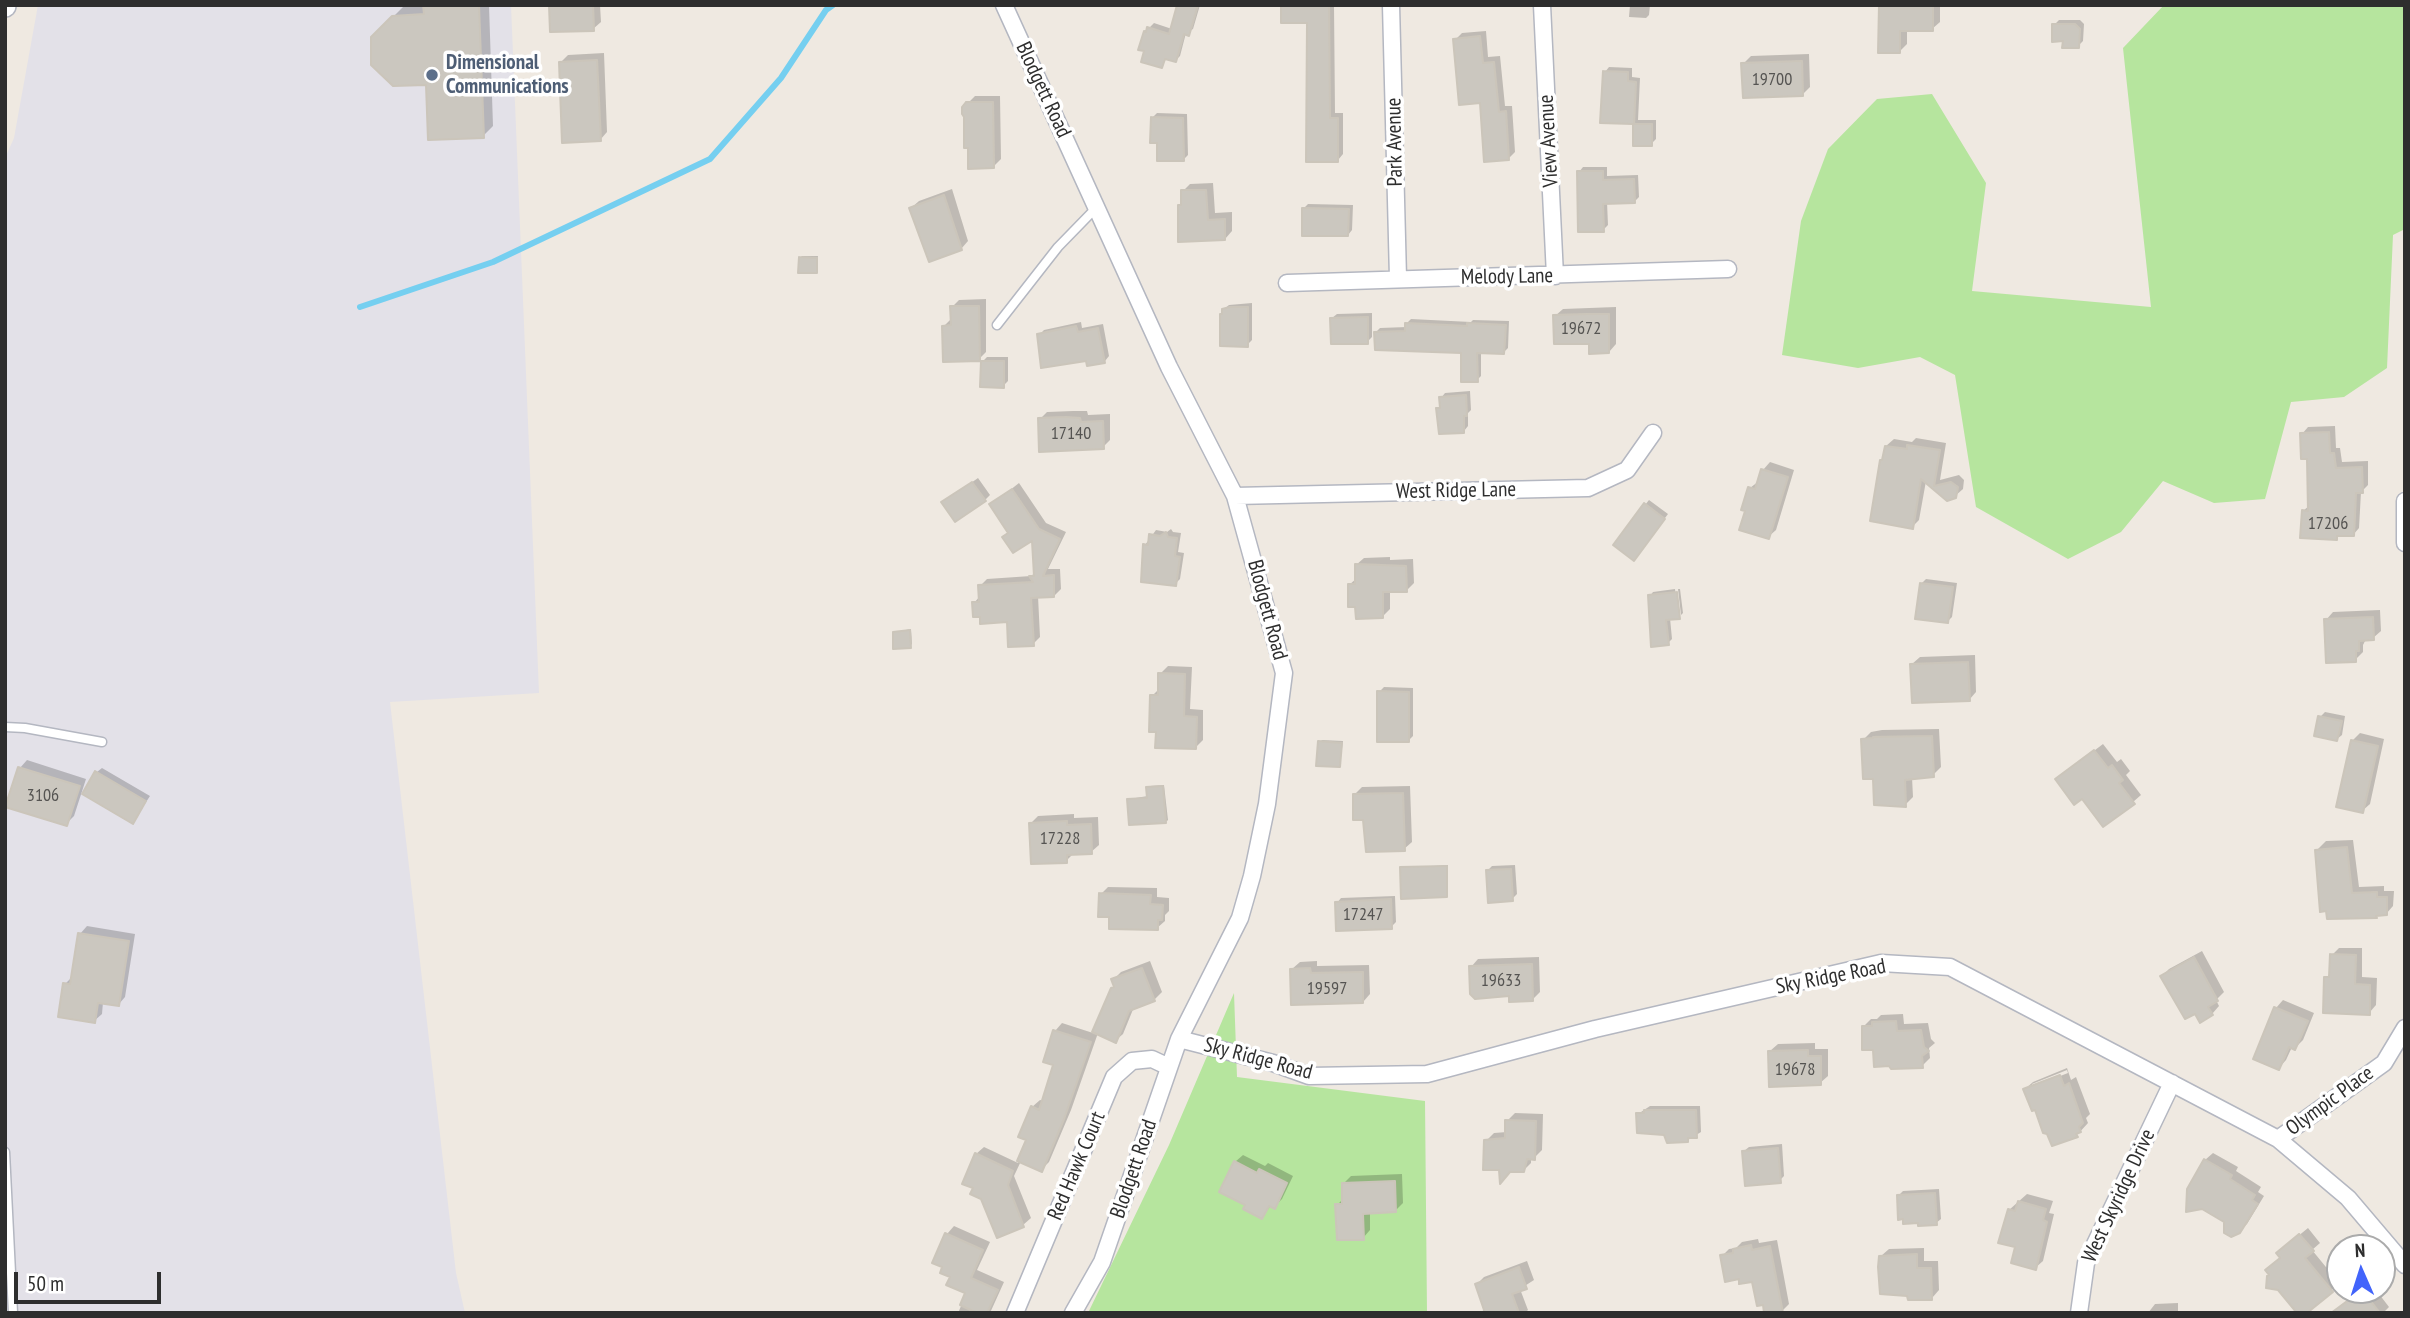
<!DOCTYPE html>
<html>
<head>
<meta charset="utf-8">
<style>
  body { margin:0 }
  #map { position:relative; width:2410px; height:1318px; overflow:hidden; background:#efe9e1; font-family:"PT Sans Narrow",sans-serif }
  canvas { display:block }
  .frame { position:absolute; inset:0; border:7px solid #2e2e2e; pointer-events:none }
  .north { position:absolute; left:2326px; top:1234px; width:70px; height:70px; box-sizing:border-box; background:#fff; border:2px solid #ababab; border-radius:50%; rotate:357deg; font-size:19px; font-weight:700; line-height:28px; text-align:center; color:#2e2e2e }
  .north::after { content:''; display:block; margin:auto; width:24px; height:32px; background:#4264fb; clip-path:polygon(50% 0,100% 100%,50% 72%,0 100%) }
  .scale { position:absolute; left:14px; top:1272px; width:147px; height:32px; box-sizing:border-box; border:4px solid #2e2e2e; border-top:0; padding-left:9px; font-size:21px; line-height:24px; white-space:nowrap; color:#2e2e2e; -webkit-text-stroke:5px #fff; paint-order:stroke }
</style>
</head>
<body>
<div id="map">
<canvas width="2410" height="1318"></canvas>
<div class="frame"></div>
<div class="north">N</div>
<div class="scale">50 m</div>
</div>
<script>
const ctx = document.querySelector('canvas').getContext('2d');
ctx.lineJoin = 'round';
function fill(path, color) {
  ctx.fillStyle = color;
  ctx.fill(path, 'evenodd');
}
function toPath(rows) {
  const path = new Path2D();
  for (const r of rows) {
    path.moveTo(r[0], r[1]);
    for (let i = 2; i < r.length; i += 2) path.lineTo(r[i], r[i + 1]);
  }
  return path;
}
function trace(path, color, width, dash) {
  ctx.strokeStyle = color;
  ctx.lineWidth = width;
  ctx.lineCap = dash ? 'butt' : 'round';
  ctx.setLineDash(dash || []);
  ctx.stroke(path);
}
function label(font, color, halo, rows, align = 'center') {
  ctx.font = font + ' "PT Sans Narrow",sans-serif';
  ctx.lineWidth = 7;
  ctx.setLineDash([]);
  ctx.textBaseline = 'middle';
  ctx.strokeStyle = halo;
  ctx.fillStyle = color;
  for (const [text, x, y, turn = 0] of rows) {
    ctx.save();
    ctx.translate(x, y);
    ctx.rotate((+turn || 0) * Math.PI / 180);
    ctx.textAlign = isNaN(turn) ? turn : align;
    if (halo) ctx.strokeText(text, 0, 0);
    ctx.fillText(text, 0, 0);
    ctx.restore();
  }
}
fill(toPath([
  [38,5,511,5,539,693,390,702,456,1273,465,1313,5,1313,5,158,14,138]
]), '#e3e1e8');
fill(toPath([
  [2164,5,2405,5,2405,229,2393,235,2387,368,2344,397,2291,402,2265,499,2214,503,2163,481,2121,532,2068,559,1976,507,1955,375,1920,357,1858,368,1782,355,1801,221,1828,149,1877,99,1932,94,1986,183,1972,291,2151,307,2123,48],
  [1234,993,1237,1077,1425,1101,1427,1313,1088,1313,1169,1145]
]), '#b6e59e');
fill(toPath([
  [489,5,493,126,483,136,427,83,373,37,404,6],
  [550,5,600,5,601,22,593,29],
  [1179,5,1200,5,1193,29,1186,33,1180,56,1176,60,1167,58,1161,66,1149,28,1154,23,1172,29],
  [1283,5,1347,5,1334,5,1335,113,1343,113,1343,154,1338,160,1308,21],
  [1630,5,1650,5,1649,15,1646,18,1629,17],
  [1881,5,1940,5,1940,22,1932,29,1907,29,1907,44,1899,52],
  [2059,20,2080,20,2084,24,2083,41,2078,46,2054,25],
  [1486,31,1488,57,1500,56,1505,106,1512,106,1515,152,1508,159,1455,40,1462,33],
  [604,53,607,132,600,140,560,63,568,55],
  [1809,54,1810,87,1802,95,1743,64,1751,56],
  [1609,67,1632,68,1632,77,1640,78,1638,120,1656,120,1656,139,1651,144,1635,144,1635,123,1602,121,1605,72],
  [975,96,1000,96,1001,159,993,167,970,146,966,147,963,108],
  [1157,113,1187,114,1188,155,1183,160,1153,117],
  [1583,167,1607,167,1607,176,1638,175,1639,197,1634,202,1607,202,1608,225,1603,230,1579,172],
  [1213,183,1215,213,1232,212,1232,231,1225,239,1179,205,1183,202,1183,191,1190,184],
  [952,189,968,241,961,249,911,208,919,201],
  [1308,204,1353,205,1352,230,1348,235,1303,209],
  [802,256,818,256,816,272,800,258],
  [986,299,986,352,979,359,944,326,951,319,952,307,959,300],
  [1252,303,1252,340,1247,345,1224,309,1229,305],
  [1616,307,1616,344,1609,352,1590,342,1555,316,1563,309],
  [1372,313,1372,337,1367,342,1332,318,1337,314],
  [1411,319,1471,322,1473,320,1509,321,1508,348,1504,352,1481,351,1481,376,1477,380,1463,351,1376,332,1380,328,1407,327,1407,323],
  [1081,322,1082,328,1103,324,1109,356,1105,361,1088,364,1087,359,1039,335,1044,330],
  [987,357,1008,357,1008,381,1003,386,982,362],
  [1470,391,1471,410,1468,413,1468,426,1464,431,1438,408,1441,405,1441,398,1445,393],
  [1073,411,1087,411,1088,415,1110,414,1110,440,1103,447,1040,419,1047,412],
  [2335,426,2336,448,2340,448,2342,462,2368,461,2368,485,2361,492,2359,528,2353,535,2341,534,2337,538,2303,511,2310,505,2309,457,2302,434,2308,427],
  [1916,438,1946,443,1940,480,1959,475,1964,480,1963,489,1955,496,1947,499,1926,481,1919,520,1912,527,1884,458,1886,446,1894,439,1912,442],
  [1770,462,1794,470,1776,530,1768,537,1747,510,1750,488,1759,481,1763,470],
  [978,478,990,495,985,500,944,502],
  [1019,483,1046,523,1066,532,1048,569,1060,569,1061,589,1054,596,1038,596,1040,637,1033,644,1008,620,981,615,974,603,980,596,980,586,987,579,1031,576,1036,572,1034,538,1010,532,991,505],
  [1649,500,1668,514,1638,554,1645,505],
  [1171,529,1173,532,1181,533,1178,552,1184,553,1180,579,1175,584,1145,545,1156,530,1167,532],
  [1390,557,1390,560,1413,559,1414,583,1407,590,1390,591,1390,609,1383,616,1357,605,1349,585,1357,578,1356,565,1364,558],
  [1926,579,1957,583,1952,617,1948,621,1922,583],
  [1675,589,1678,616,1680,616,1670,618,1672,639,1668,643,1650,596,1653,592],
  [1678,589,1680,589,1683,613,1681,615],
  [2380,610,2381,631,2373,638,2366,639,2363,645,2363,652,2355,660,2326,620,2333,612],
  [911,629,912,644,910,646,895,632],
  [1975,655,1976,692,1969,700,1912,664,1920,657],
  [1168,666,1192,667,1190,709,1203,710,1203,740,1195,748,1158,731,1152,696,1160,688,1160,674],
  [1384,687,1413,688,1413,736,1409,740,1379,692],
  [2325,712,2345,716,2342,735,2337,739,2320,717],
  [1939,729,1941,767,1933,775,1912,777,1913,797,1905,805,1863,740,1871,732,1882,730],
  [2360,733,2384,739,2370,804,2362,811,2352,741],
  [1322,740,1343,741,1340,765,1320,742],
  [2103,744,2117,762,2121,759,2130,771,2126,775,2141,795,2133,802,2083,797,2057,779],
  [27,760,86,779,74,816,66,824,20,768],
  [102,768,150,796,133,822,97,772],
  [1164,785,1168,820,1166,822,1129,799,1148,796,1150,786],
  [1410,786,1412,842,1404,849,1365,818,1354,795,1362,787],
  [1074,814,1074,818,1098,817,1099,845,1091,852,1074,853,1066,861,1031,823,1038,816],
  [2353,840,2359,887,2384,886,2384,891,2394,891,2393,906,2386,914,2379,914,2376,916,2317,861,2318,849,2326,841],
  [1448,865,1448,894,1446,895,1402,868],
  [1515,865,1517,894,1512,899,1487,871,1492,866],
  [1108,887,1157,888,1157,897,1169,898,1169,911,1165,915,1165,921,1157,928,1111,915,1101,894],
  [1395,896,1396,922,1391,927,1337,903,1341,898],
  [87,926,135,934,125,997,118,1005,103,1002,102,1014,94,1021,65,984,74,975,80,934],
  [2339,948,2362,948,2362,977,2377,978,2376,1005,2369,1013,2326,978,2331,973,2332,955],
  [2202,951,2224,992,2216,1000,2219,1006,2212,1014,2162,976,2169,969],
  [1539,957,1540,992,1533,999,1471,967,1478,959],
  [1150,961,1162,992,1154,1000,1134,1007,1123,1034,1115,1041,1098,1033,1071,1110,1049,1162,1041,1170,1021,1161,1014,1176,1031,1218,1023,1225,998,1235,983,1197,975,1188,976,1154,984,1147,1018,1163,1028,1139,1032,1107,1040,1100,1044,1101,1055,1064,1055,1031,1062,1023,1093,1033,1115,986,1113,980,1121,972],
  [1317,961,1317,966,1369,965,1370,994,1363,1002,1292,969,1300,962],
  [2283,1000,2314,1013,2303,1040,2295,1048,2292,1047,2286,1060,2279,1068,2255,1058,2276,1008],
  [1903,1014,1904,1024,1928,1023,1931,1039,1935,1043,1929,1048,1930,1058,1922,1066,1863,1027,1871,1019,1877,1019,1881,1015],
  [1815,1043,1815,1049,1828,1049,1828,1076,1820,1083,1770,1051,1778,1044],
  [2067,1068,2071,1080,2076,1077,2090,1114,2086,1118,2088,1123,2077,1135,2036,1108,2025,1089,2033,1082],
  [2067,1070,2068,1073,2032,1087,2032,1084],
  [1650,1106,1700,1106,1701,1132,1688,1140,1666,1133,1638,1114],
  [1515,1113,1543,1114,1542,1150,1534,1158,1531,1158,1531,1163,1523,1171,1486,1141,1494,1133,1507,1132,1507,1121],
  [1782,1144,1784,1176,1779,1181,1744,1151,1749,1147],
  [2213,1153,2238,1167,2236,1171,2261,1187,2258,1192,2264,1196,2247,1224,2238,1232,2205,1160],
  [1243,1155,1265,1166,1268,1163,1293,1176,1282,1199,1274,1207,1271,1205,1262,1217,1248,1204,1235,1162],
  [1402,1174,1403,1203,1395,1211,1370,1212,1370,1230,1363,1238,1337,1205,1344,1198,1344,1183,1351,1176],
  [1939,1189,1941,1219,1936,1223,1899,1195,1903,1191],
  [2027,1194,2053,1201,2049,1213,2054,1214,2043,1261,2035,1268,2009,1210],
  [954,1226,990,1242,977,1270,1004,1282,990,1313,958,1313,967,1292,945,1266,947,1234],
  [2308,1228,2320,1243,2312,1250,2339,1283,2304,1313,2282,1257,2286,1246],
  [1758,1239,1759,1243,1777,1240,1789,1304,1782,1311,1753,1280,1740,1277,1722,1256,1729,1249,1736,1248,1742,1242],
  [1924,1248,1924,1261,1938,1261,1939,1290,1932,1298,1881,1256,1889,1249],
  [1527,1261,1534,1280,1520,1289,1528,1310,1525,1313,1481,1313,1485,1308,1477,1284,1484,1277],
  [2362,1290,2376,1290,2389,1307,2383,1313,2350,1313,2344,1305],
  [2178,1303,2178,1313,2148,1313,2155,1304]
]), '#0003');
trace(toPath([
  [360,307,493,262,710,159,781,78,826,10,833,5]
]), '#75cff0', 6);
const building = toPath([
  [423,5,479,5,484,138,428,140,426,85,393,86,371,65,371,37,392,16,424,14,423,5],
  [549,5,593,5,594,31,550,32,549,5],
  [1177,5,1198,5,1189,36,1184,34,1176,62,1165,59,1162,68,1141,62,1144,51,1138,50,1144,31,1146,32,1147,27,1169,34,1177,5],
  [1281,5,1329,5,1330,118,1338,118,1338,162,1306,162,1307,23,1281,23,1281,5],
  [1879,5,1933,5,1933,31,1900,31,1900,53,1878,53,1879,5],
  [2052,24,2075,24,2080,29,2079,48,2062,48,2063,41,2052,42,2052,24],
  [1480,36,1483,63,1494,62,1499,112,1506,111,1509,160,1484,162,1480,103,1459,105,1453,39,1480,36],
  [597,60,601,141,562,143,559,62,597,60],
  [1802,61,1803,96,1743,98,1741,63,1802,61],
  [1603,71,1628,72,1628,81,1636,82,1634,124,1652,124,1652,146,1633,146,1633,124,1600,123,1603,71],
  [966,102,993,102,994,168,968,169,968,148,964,148,964,117,962,114,962,107,966,102],
  [1151,117,1183,118,1184,161,1157,161,1157,143,1150,143,1151,117],
  [1577,171,1603,171,1603,180,1634,179,1635,203,1603,204,1604,232,1578,232,1577,171],
  [1181,190,1206,190,1208,220,1225,219,1225,240,1178,242,1178,205,1181,205,1181,190],
  [944,195,962,250,929,262,909,208,944,195],
  [1302,208,1349,209,1348,236,1302,236,1302,208],
  [799,257,817,258,817,273,798,273,799,257],
  [950,306,979,306,980,361,943,362,942,326,951,325,950,306],
  [1230,307,1248,307,1248,347,1220,346,1220,314,1222,314,1222,309,1230,307],
  [1588,314,1609,314,1609,353,1589,354,1589,344,1554,344,1553,315,1588,314],
  [1368,317,1368,344,1331,344,1330,318,1368,317],
  [1405,323,1467,326,1467,323,1506,325,1504,354,1477,353,1478,382,1461,382,1461,353,1375,350,1374,332,1405,331,1405,323],
  [1076,326,1078,332,1098,328,1105,363,1087,366,1086,361,1041,368,1037,334,1076,326],
  [981,361,1004,361,1004,388,980,387,981,361],
  [1466,395,1467,416,1464,416,1464,433,1439,434,1436,408,1440,408,1439,397,1466,395],
  [1065,417,1080,418,1081,422,1103,421,1104,449,1039,452,1038,418,1065,417],
  [2329,432,2330,453,2334,453,2336,468,2362,467,2363,493,2356,493,2354,536,2337,536,2337,540,2300,538,2302,510,2308,511,2307,459,2301,459,2300,433,2329,432],
  [1907,445,1940,450,1934,486,1951,482,1958,487,1956,498,1947,501,1921,479,1913,529,1870,521,1880,460,1882,460,1885,446,1907,449,1907,445],
  [1761,469,1788,477,1769,539,1739,530,1745,511,1741,510,1748,487,1755,489,1761,469],
  [972,482,986,501,955,522,941,502,972,482],
  [1012,489,1039,529,1060,539,1043,576,1054,575,1054,597,1031,598,1034,646,1008,647,1007,622,980,624,980,617,973,617,972,602,979,602,978,585,1033,582,1029,576,1034,576,1032,541,1013,553,1002,537,1008,533,989,504,1012,489],
  [1644,503,1665,519,1634,561,1613,545,1644,503],
  [1166,532,1168,537,1177,538,1175,556,1180,557,1176,586,1141,582,1143,544,1148,545,1149,534,1160,536,1166,532],
  [1355,564,1406,566,1407,592,1383,592,1383,618,1356,619,1355,607,1348,607,1348,584,1355,584,1355,564],
  [1920,583,1953,587,1948,623,1915,619,1920,583],
  [1677,592,1680,619,1666,620,1669,645,1651,647,1648,595,1677,592],
  [2373,617,2374,640,2359,641,2359,651,2356,651,2356,662,2326,663,2324,619,2373,617],
  [910,630,911,648,893,649,893,632,910,630],
  [1968,662,1970,701,1912,703,1910,664,1968,662],
  [1158,673,1185,674,1184,716,1197,717,1196,749,1155,748,1156,732,1149,732,1150,695,1158,695,1158,673],
  [1377,691,1409,692,1409,742,1377,742,1377,691],
  [2318,716,2342,721,2337,741,2314,736,2318,716],
  [1932,736,1934,777,1905,780,1906,807,1874,805,1873,779,1863,779,1861,739,1873,738,1873,737,1932,736],
  [2351,740,2378,746,2363,813,2336,807,2351,740],
  [1318,741,1342,743,1340,767,1316,766,1318,741],
  [2094,750,2108,768,2112,765,2123,780,2119,783,2135,804,2103,827,2082,799,2074,805,2055,779,2094,750],
  [18,767,80,786,67,826,5,807,18,767],
  [95,771,146,801,133,824,82,794,95,771],
  [1163,786,1166,823,1129,825,1127,799,1147,798,1146,787,1163,786],
  [1403,793,1405,851,1366,852,1363,820,1353,820,1353,794,1403,793],
  [1067,821,1067,825,1091,824,1092,854,1067,855,1067,863,1031,864,1029,823,1067,821],
  [2347,847,2352,893,2377,892,2377,897,2387,897,2387,915,2376,916,2377,918,2327,919,2326,911,2320,912,2315,850,2347,847],
  [1447,866,1447,897,1401,899,1400,867,1447,866],
  [1511,869,1513,901,1488,903,1486,870,1511,869],
  [1099,893,1151,895,1150,904,1163,905,1162,920,1158,920,1158,930,1109,929,1109,917,1098,917,1099,893],
  [1391,899,1392,929,1336,931,1335,902,1391,899],
  [78,933,129,941,119,1006,98,1003,95,1023,58,1017,63,983,70,984,78,933],
  [2330,954,2356,955,2355,984,2370,985,2370,1015,2323,1013,2324,977,2329,977,2330,954],
  [2194,957,2218,1001,2208,1007,2213,1015,2200,1023,2195,1014,2185,1019,2160,976,2194,957],
  [1532,964,1533,1001,1509,1002,1509,996,1475,999,1470,994,1469,966,1532,964],
  [1142,968,1155,1001,1129,1011,1116,1043,1092,1032,1111,988,1114,987,1111,979,1142,968],
  [1310,968,1311,973,1363,972,1363,1003,1291,1005,1290,969,1310,968],
  [2274,1007,2308,1021,2295,1050,2289,1047,2279,1070,2253,1059,2274,1007],
  [1896,1021,1897,1031,1921,1030,1924,1047,1929,1051,1922,1056,1923,1068,1891,1069,1889,1066,1874,1067,1873,1050,1862,1050,1862,1026,1872,1026,1872,1022,1896,1021],
  [1053,1030,1091,1042,1064,1119,1042,1172,1017,1161,1026,1140,1018,1137,1031,1106,1039,1110,1053,1065,1043,1062,1053,1030],
  [1808,1050,1808,1056,1821,1056,1821,1085,1769,1087,1768,1051,1808,1050],
  [2060,1075,2064,1086,2069,1083,2083,1123,2079,1127,2081,1132,2076,1134,2078,1137,2052,1146,2047,1134,2043,1133,2035,1110,2032,1111,2023,1089,2060,1075],
  [1644,1110,1696,1110,1697,1138,1688,1138,1688,1142,1667,1143,1664,1135,1637,1133,1636,1113,1644,1113,1644,1110],
  [1505,1120,1536,1121,1535,1160,1527,1159,1524,1172,1510,1172,1500,1184,1499,1170,1483,1170,1484,1140,1505,1138,1505,1120],
  [1778,1148,1781,1183,1745,1186,1742,1151,1778,1148],
  [975,1153,1013,1171,1008,1185,1024,1227,997,1238,981,1199,970,1194,973,1188,962,1184,975,1153],
  [2204,1159,2232,1175,2230,1179,2255,1195,2252,1200,2258,1204,2240,1233,2231,1237,2224,1233,2224,1222,2202,1209,2186,1212,2187,1189,2204,1159],
  [1234,1161,1257,1173,1259,1169,1287,1183,1275,1209,1269,1206,1262,1219,1243,1209,1245,1205,1219,1192,1234,1161],
  [1395,1181,1396,1212,1363,1214,1364,1240,1337,1240,1335,1204,1342,1204,1342,1183,1395,1181],
  [1935,1193,1937,1225,1918,1226,1918,1223,1903,1224,1903,1219,1898,1220,1897,1195,1935,1193],
  [2018,1201,2046,1209,2043,1220,2047,1222,2036,1270,2011,1263,2015,1247,1998,1243,2008,1209,2015,1211,2018,1201],
  [945,1233,983,1250,971,1278,998,1290,987,1313,977,1313,960,1305,965,1293,946,1285,950,1277,940,1273,942,1267,932,1263,945,1233],
  [2299,1234,2314,1251,2305,1258,2333,1292,2307,1313,2297,1313,2278,1290,2266,1288,2267,1276,2269,1275,2265,1270,2280,1258,2276,1253,2299,1234],
  [1751,1245,1752,1250,1770,1246,1783,1313,1764,1313,1763,1305,1757,1306,1752,1282,1739,1284,1739,1279,1725,1282,1720,1255,1733,1253,1733,1249,1751,1245],
  [1917,1254,1917,1268,1931,1268,1932,1300,1908,1300,1907,1296,1880,1294,1878,1267,1879,1256,1917,1254],
  [1519,1267,1527,1289,1512,1294,1519,1313,1485,1313,1475,1284,1519,1267],
  [2362,1290,2380,1313,2331,1313,2362,1290]
]);
fill(building, '#cbc7bf');
trace(building, '#cbc5ba', 2);
const service = toPath([
  [997,325,1058,247,1096,208],
  [5,727,25,728,102,742],
  [5,1152,13,1313]
]);
const minor = toPath([
  [1004,5,1169,367,1235,496,1284,673,1267,804,1252,876,1240,918,1179,1039,1102,1262,1073,1313],
  [1391,5,1398,278],
  [1542,5,1555,276],
  [1287,283,1728,269],
  [1235,496,1588,488,1627,470,1653,433],
  [2405,501,2405,543],
  [1179,1039,1273,1063,1309,1076,1427,1074,1595,1029,1881,963,1950,967,2278,1139,2348,1198,2405,1265],
  [2278,1139,2384,1063,2405,1028],
  [1015,1313,1114,1077,1132,1061,1152,1059,1169,1067],
  [2079,1313,2086,1263,2172,1083]
]);
const tertiary = toPath([
  [5,6,5,5]
]);
trace(service, '#b4b7c1', 11);
trace(minor, '#b4b7c1', 19);
trace(tertiary, '#b4b7c1', 24);
trace(service, '#fff', 8);
trace(minor, '#fff', 16);
trace(tertiary, '#fff', 21);
for (const [x, y, r, color] of [
  [432,75,7,"#5c6f8a"]
]) {
  const dot = new Path2D();
  dot.arc(x, y, r, 0, 2 * Math.PI);
  ctx.fillStyle = color;
  ctx.fill(dot);
  trace(dot, '#fff', 2.5);
}
label('18px', '#555452', null, [
  ["19700",1772,80],
  ["19672",1581,329],
  ["17140",1071,434],
  ["17206",2328,524],
  ["3106",43,796],
  ["17228",1060,839],
  ["17247",1363,915],
  ["19633",1501,981],
  ["19597",1327,989],
  ["19678",1795,1070]
]);
label('bold 21px', '#4e5e75', '#fff', [
  ["Dimensional",446,63],
  ["Communications",446,87]
], 'left');
label('21px', '#2e2e2e', '#fff', [
  ["Blodgett Road",1043,90,65],
  ["View Avenue",1549,141,-93],
  ["Park Avenue",1395,142,-91],
  ["Melody Lane",1507,277,-1],
  ["West Ridge Lane",1456,491,-1],
  ["Blodgett Road",1267,610,75],
  ["Sky Ridge Road",1831,977,-11],
  ["Sky Ridge Road",1258,1059,15],
  ["Olympic Place",2330,1101,-36],
  ["Red Hawk Court",1077,1166,-67],
  ["Blodgett Road",1134,1169,-71],
  ["West Skyridge Drive",2119,1196,-65]
]);
</script>
</body>
</html>
